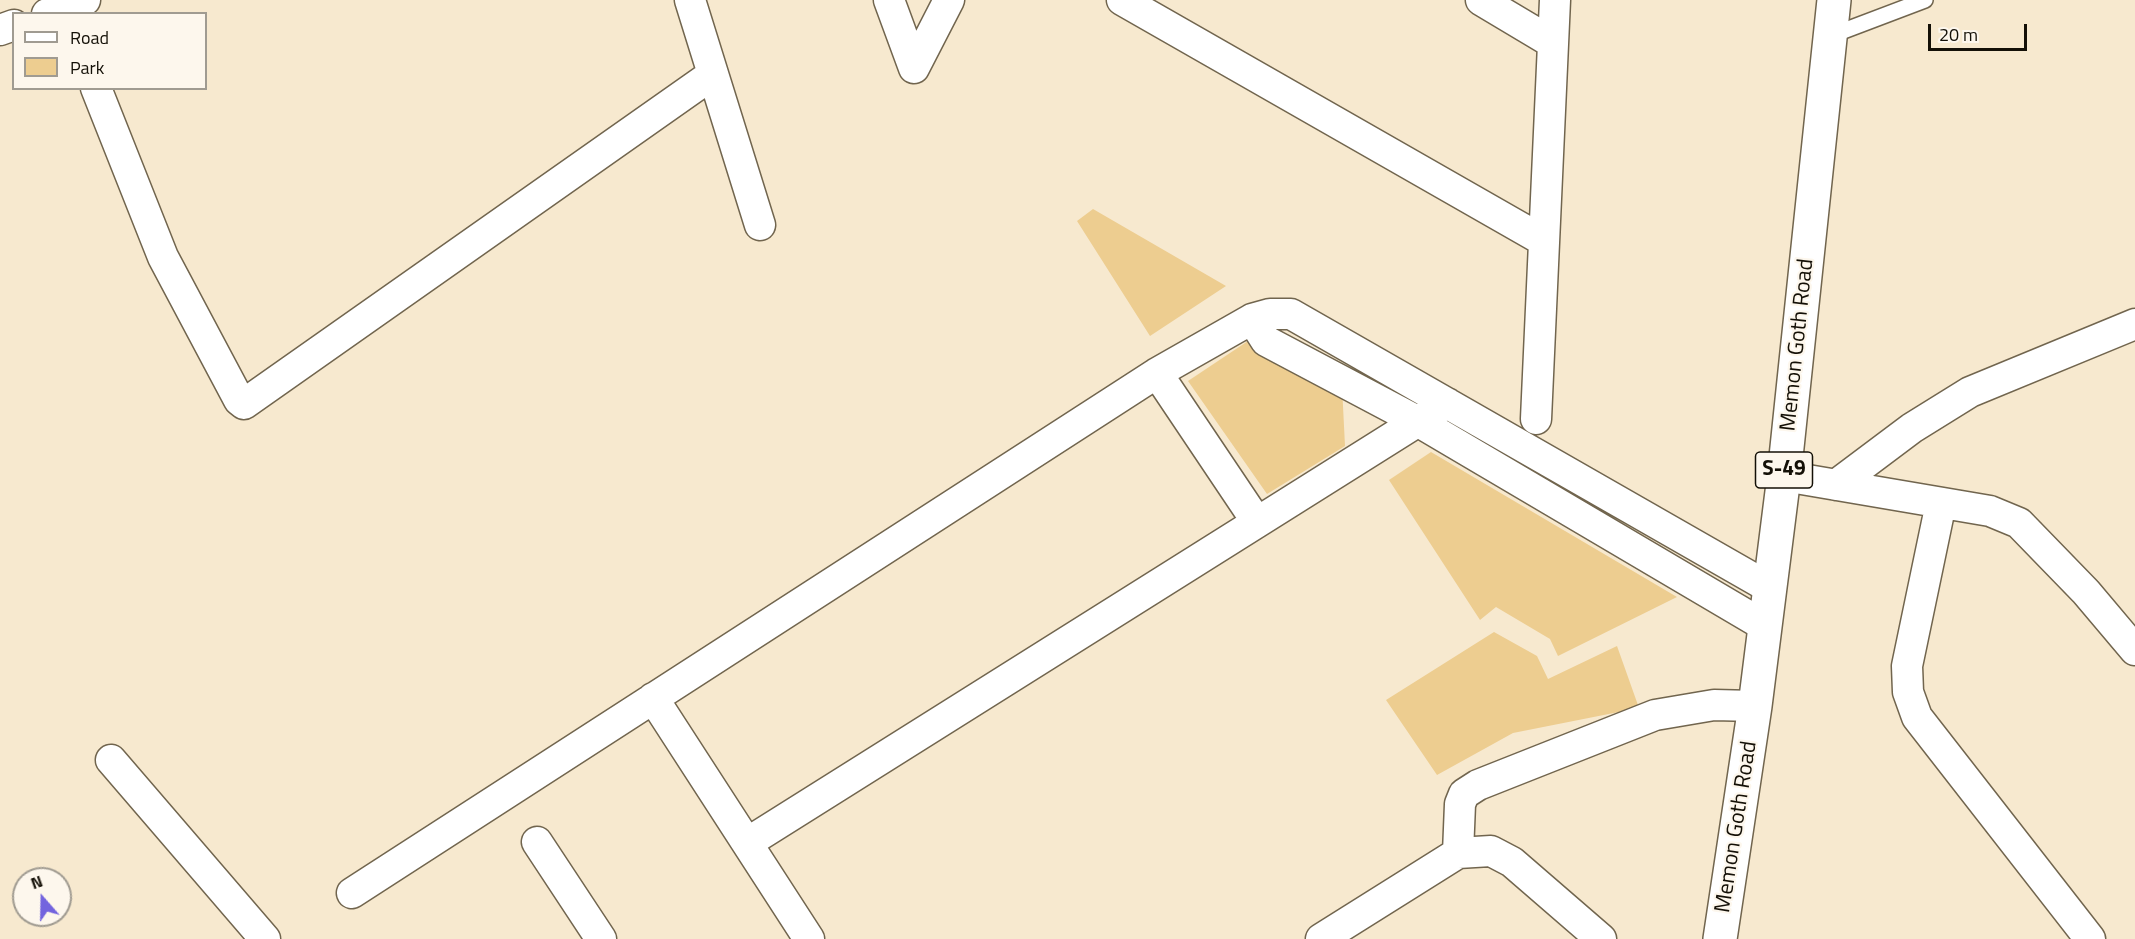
<!DOCTYPE html>
<html>
<head>
<meta charset="utf-8">
<style>
  body { margin:0 }
  #map { position:relative; width:2135px; height:939px; overflow:hidden; background:#f7e9cf; font-family:"Titillium Web",sans-serif }
  canvas { display:block }
  .legend { position:absolute; left:12px; top:12px; width:195px; height:78px; box-sizing:border-box; background:#fdf7ed; border:2px solid #a09b91; margin:0; padding:8px 10px; list-style:none; font-size:18px; color:#141007 }
  .legend li { display:flex; align-items:center; gap:12px; height:30px }
  .legend b { width:30px; border:2px solid #a09b91 }
  .north { position:absolute; left:12px; top:867px; width:60px; height:60px; box-sizing:border-box; background:#fdf7ed; border:2px solid #a09b91; border-radius:50%; rotate:340deg; font-size:16px; font-weight:700; line-height:24px; text-align:center; color:#141007 }
  .north::after { content:''; display:block; margin:auto; width:21px; height:27px; background:#7364de; clip-path:polygon(50% 0,100% 100%,50% 72%,0 100%) }
  .scale { position:absolute; left:1928px; top:24px; width:99px; height:27px; box-sizing:border-box; border:3px solid #141007; border-top:0; padding-left:8px; font-size:18px; line-height:21px; white-space:nowrap; color:#141007; -webkit-text-stroke:4px #fdf7ed; paint-order:stroke }
</style>
</head>
<body>
<div id="map">
<canvas width="2135" height="939"></canvas>
<ul class="legend">
<li><b style="height:8px;background:#fff"></b>Road</li>
<li><b style="height:16px;background:#edcd90"></b>Park</li>
</ul>
<div class="north">N</div>
<div class="scale">20 m</div>
</div>
<script>
const ctx = document.querySelector('canvas').getContext('2d');
ctx.lineJoin = 'round';
function fill(path, color) {
  ctx.fillStyle = color;
  ctx.fill(path, 'evenodd');
}
function toPath(rows) {
  const path = new Path2D();
  for (const r of rows) {
    path.moveTo(r[0], r[1]);
    for (let i = 2; i < r.length; i += 2) path.lineTo(r[i], r[i + 1]);
  }
  return path;
}
function trace(path, color, width, dash) {
  ctx.strokeStyle = color;
  ctx.lineWidth = width;
  ctx.lineCap = dash ? 'butt' : 'round';
  ctx.setLineDash(dash || []);
  ctx.stroke(path);
}
function label(font, color, halo, rows, align = 'center') {
  ctx.font = font + ' "Titillium Web",sans-serif';
  ctx.lineWidth = 4.5;
  ctx.setLineDash([]);
  ctx.textBaseline = 'middle';
  ctx.strokeStyle = halo;
  ctx.fillStyle = color;
  for (const [text, x, y, turn = 0] of rows) {
    ctx.save();
    ctx.translate(x, y);
    ctx.rotate((+turn || 0) * Math.PI / 180);
    ctx.textAlign = isNaN(turn) ? turn : align;
    if (halo) ctx.strokeText(text, 0, 0);
    ctx.fillText(text, 0, 0);
    ctx.restore();
  }
}
fill(toPath([
  [1093,209,1226,286,1150,336,1077,221],
  [1248,341,1342,386,1345,446,1267,494,1188,381],
  [1431,452,1677,597,1558,656,1550,639,1496,607,1480,620,1389,480],
  [1494,632,1537,656,1548,679,1617,646,1639,708,1513,733,1437,775,1386,700]
]), '#edcd90');
const lane = toPath([
  [1830,36,1925,0]
]);
const street = toPath([
  [690,0,760,225],
  [889,0,914,68],
  [1122,0,1544,241],
  [1481,0,1553,43],
  [47,14,85,0],
  [0,30,14,25],
  [914,68,949,0],
  [96,88,163,257,239,400,244,404,713,74],
  [1252,319,1266,341,1419,422,1765,626],
  [1157,373,1257,522],
  [1536,419,1555,0],
  [1784,476,1990,511,2019,523,2086,592,2135,650],
  [1836,485,1912,428,1970,392,2135,324],
  [1941,503,1907,666,1908,692,1917,717,2090,939],
  [653,698,809,939],
  [111,760,265,939],
  [537,842,601,939],
  [747,843,1447,403],
  [1458,853,1460,804,1464,794,1478,785,1655,715,1714,705,1755,706],
  [352,893,1157,373,1252,319,1270,314,1291,314,1770,588],
  [1321,939,1458,853,1491,851,1512,862,1601,939]
]);
const primary = toPath([
  [1720,939,1755,706,1784,476,1834,0]
]);
trace(lane, '#71654e', 18);
trace(street, '#71654e', 33);
trace(primary, '#71654e', 36);
trace(lane, '#fff', 15);
trace(street, '#fff', 30);
trace(primary, '#fff', 33);
for (const [x, y, w] of [
  [1784,470,57]
]) {
  const box = new Path2D();
  box.roundRect(x - w / 2, y - 18, w, 36, 4.5);
  ctx.fillStyle = '#fdf7ed';
  ctx.fill(box);
  trace(box, '#141007', 1.5);
}
label('bold 21px', '#141007', null, [
  ["S-49",1784,470]
]);
label('22px', '#141007', '#fdf7ed', [
  ["Memon Goth Road",1798,345,-84],
  ["Memon Goth Road",1737,827,-81]
]);
</script>
</body>
</html>
